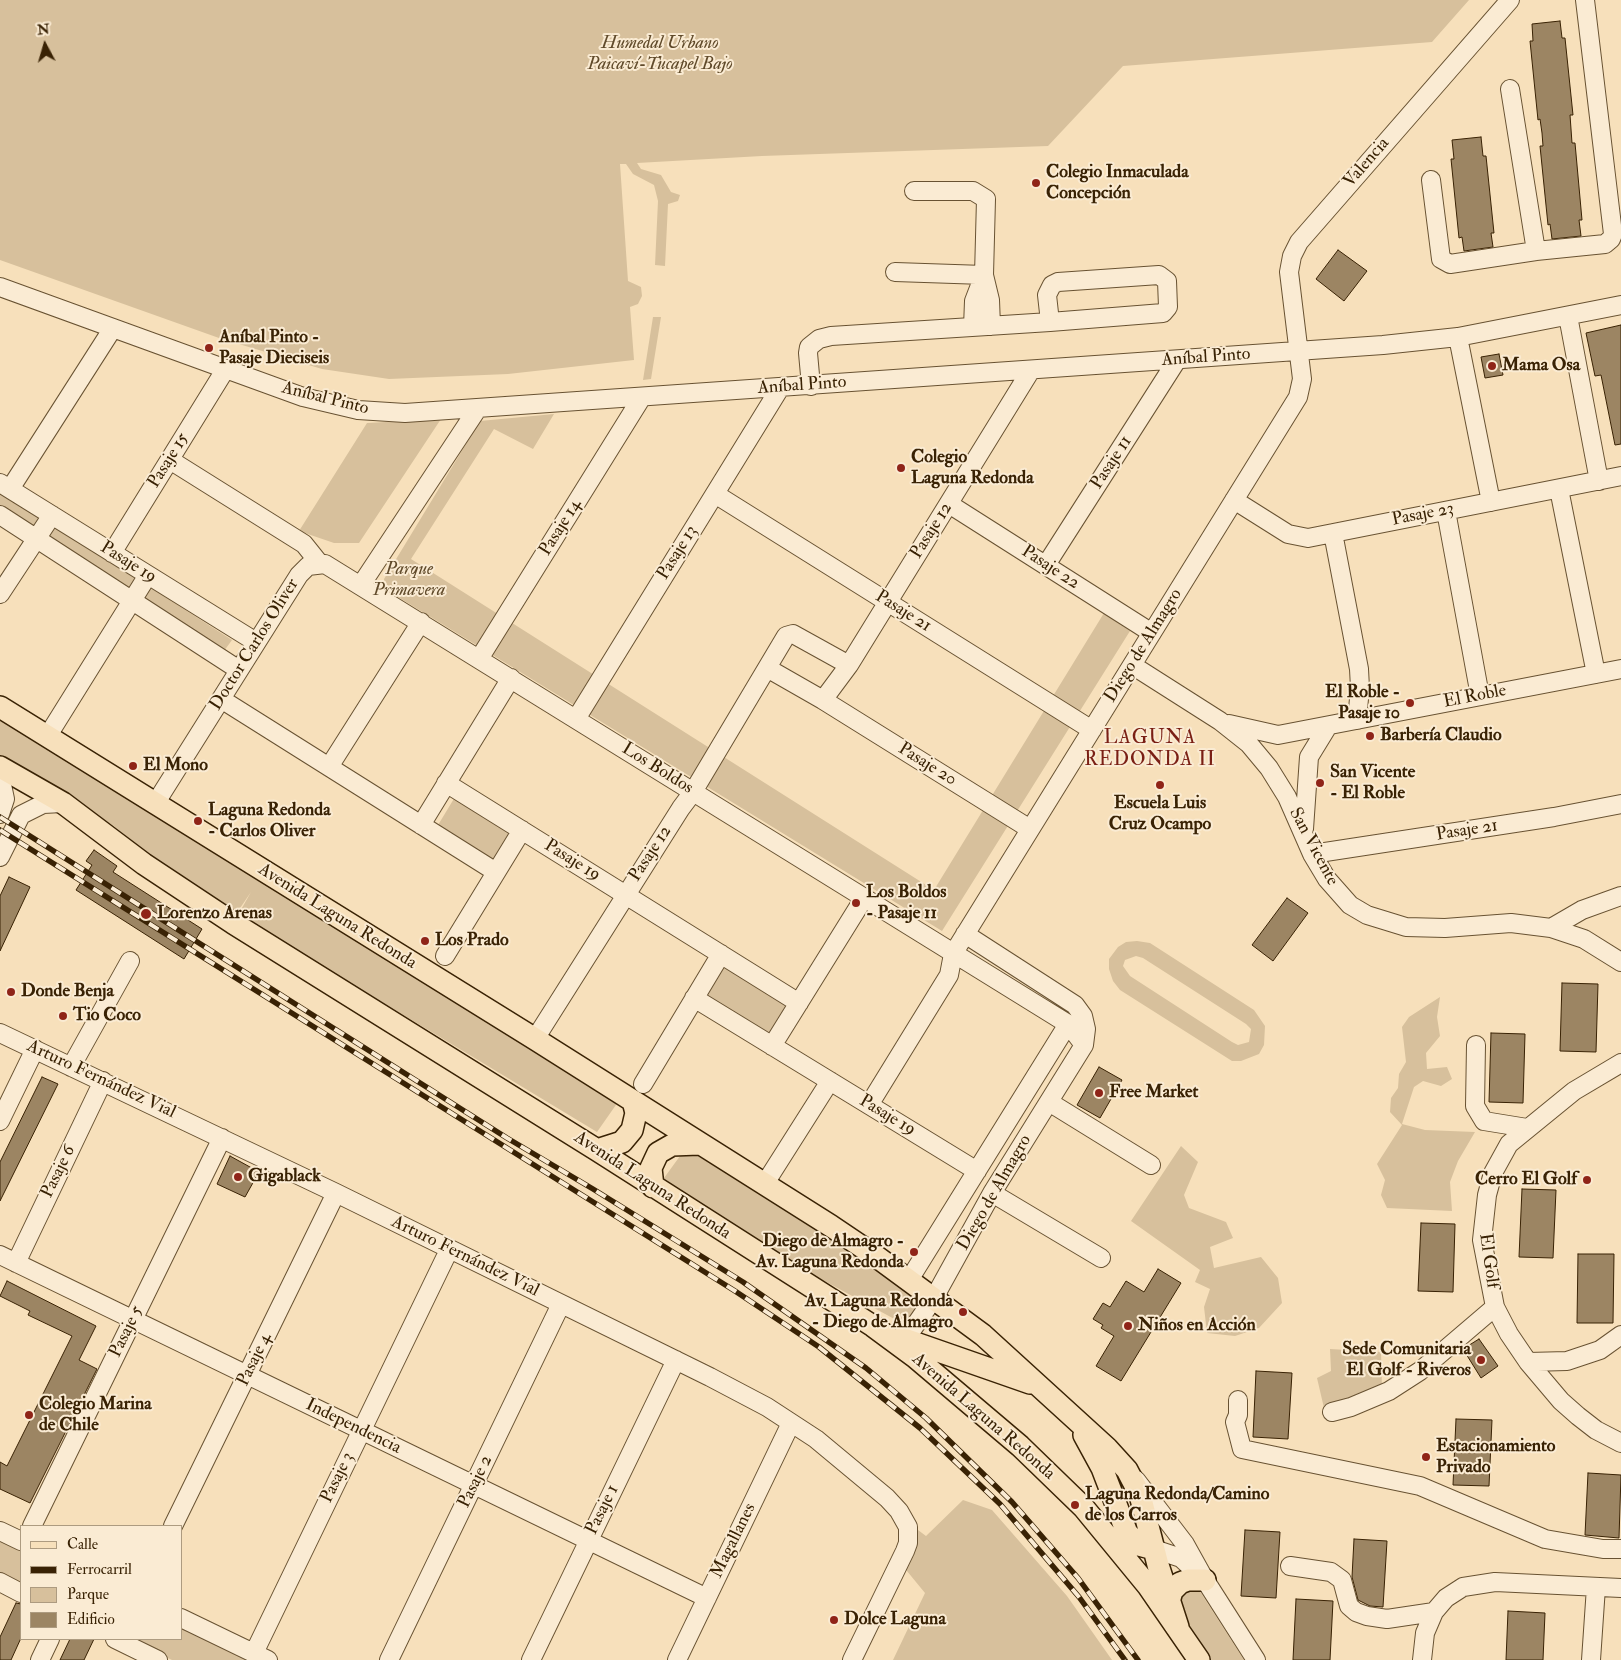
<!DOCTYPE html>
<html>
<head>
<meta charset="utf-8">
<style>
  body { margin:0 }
  #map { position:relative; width:1621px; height:1660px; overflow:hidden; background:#f7e0bb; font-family:"IM FELL Double Pica",serif }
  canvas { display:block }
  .legend { position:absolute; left:20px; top:1525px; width:162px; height:115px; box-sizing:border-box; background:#faebd3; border:1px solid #ad9b80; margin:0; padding:6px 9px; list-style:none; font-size:15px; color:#392204 }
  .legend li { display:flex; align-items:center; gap:10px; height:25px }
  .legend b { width:25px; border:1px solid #ad9b80 }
  .north { position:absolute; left:20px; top:20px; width:50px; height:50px; -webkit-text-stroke:4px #faebd3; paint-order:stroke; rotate:354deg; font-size:14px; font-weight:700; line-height:20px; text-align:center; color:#392204 }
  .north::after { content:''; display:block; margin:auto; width:18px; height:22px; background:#392204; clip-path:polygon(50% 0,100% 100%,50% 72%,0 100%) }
</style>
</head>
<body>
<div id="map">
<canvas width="1621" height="1660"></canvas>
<ul class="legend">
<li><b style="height:6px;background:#f7e0bb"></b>Calle</li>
<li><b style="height:6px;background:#392204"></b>Ferrocarril</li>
<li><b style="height:14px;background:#d7c09c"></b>Parque</li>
<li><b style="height:14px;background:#9c8563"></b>Edificio</li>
</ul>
<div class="north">N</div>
</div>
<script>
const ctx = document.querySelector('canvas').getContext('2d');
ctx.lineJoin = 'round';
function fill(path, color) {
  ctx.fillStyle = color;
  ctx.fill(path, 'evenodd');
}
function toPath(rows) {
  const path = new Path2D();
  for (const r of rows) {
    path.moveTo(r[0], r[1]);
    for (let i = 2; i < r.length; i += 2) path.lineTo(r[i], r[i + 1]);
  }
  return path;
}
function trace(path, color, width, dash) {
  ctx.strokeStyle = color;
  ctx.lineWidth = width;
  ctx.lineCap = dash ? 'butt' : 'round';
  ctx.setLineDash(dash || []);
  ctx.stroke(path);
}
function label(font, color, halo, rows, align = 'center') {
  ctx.font = font + ' "IM FELL Double Pica",serif';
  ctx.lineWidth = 4;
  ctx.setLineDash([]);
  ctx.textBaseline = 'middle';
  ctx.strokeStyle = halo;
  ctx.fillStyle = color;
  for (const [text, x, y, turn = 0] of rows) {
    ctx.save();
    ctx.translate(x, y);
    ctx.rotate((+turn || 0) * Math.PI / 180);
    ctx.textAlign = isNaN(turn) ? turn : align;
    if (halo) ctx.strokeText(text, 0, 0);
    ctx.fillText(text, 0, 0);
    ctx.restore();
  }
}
fill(toPath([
  [0,0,1469,0,1432,42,1123,66,1048,146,762,156,637,163,641,169,661,175,671,192,680,195,678,201,668,204,665,266,655,265,658,201,654,185,633,174,626,164,620,164,628,281,641,287,642,296,638,304,630,307,634,360,508,374,389,379,322,369,219,338,0,260],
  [653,317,661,317,651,379,643,380],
  [554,414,533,449,494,429,411,559,934,890,1104,613,1130,631,942,931,385,589,384,579,480,421],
  [441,419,359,543,334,543,299,531,367,423],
  [0,491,232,640,224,651,0,508],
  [0,720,618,1102,597,1132,238,915,251,892,236,914,158,862,114,826,0,755],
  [455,797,518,836,497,869,435,830],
  [1137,941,1150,943,1254,1010,1265,1026,1264,1045,1259,1054,1241,1061,1232,1061,1120,990,1113,981,1109,969,1109,959,1118,947,1126,942],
  [1136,956,1143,958,1246,1024,1251,1029,1249,1042,1238,1045,1232,1042,1130,976,1123,966,1125,960],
  [725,963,792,1004,772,1035,707,996],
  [1440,997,1437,1017,1440,1036,1426,1053,1427,1069,1447,1067,1452,1079,1441,1086,1423,1081,1414,1087,1402,1124,1425,1130,1475,1132,1458,1161,1450,1182,1452,1211,1387,1208,1381,1195,1385,1180,1377,1164,1402,1125,1390,1112,1391,1098,1398,1088,1399,1074,1406,1062,1402,1027,1409,1017],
  [688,1145,885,1271,924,1303,911,1320,898,1321,656,1189],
  [1181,1146,1198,1162,1184,1195,1189,1208,1226,1222,1233,1238,1210,1247,1214,1268,1261,1257,1278,1278,1282,1303,1259,1328,1235,1336,1207,1333,1204,1307,1210,1289,1195,1282,1200,1270,1131,1221],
  [1330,1349,1381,1352,1382,1388,1324,1408,1317,1378,1331,1371],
  [963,1500,992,1510,1067,1596,1112,1660,893,1660,925,1593,902,1565,910,1524,926,1536],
  [0,1540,21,1550,21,1587,0,1577],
  [1184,1587,1199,1590,1244,1660,1211,1660,1187,1623,1176,1599],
  [181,1628,248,1660,172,1660,128,1639,181,1639]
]), '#d7c09c');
const building = toPath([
  [1560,21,1562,38,1565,38,1573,115,1570,115,1572,143,1575,143,1582,220,1579,220,1581,236,1552,239,1550,224,1548,225,1540,146,1543,146,1542,133,1540,119,1538,120,1530,41,1533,41,1532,24,1560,21],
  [1481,137,1483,156,1486,156,1494,233,1491,233,1493,247,1464,251,1462,237,1459,238,1451,159,1454,159,1452,140,1481,137],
  [1338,250,1367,271,1344,301,1316,279,1338,250],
  [1621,325,1621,444,1615,445,1601,375,1595,376,1586,333,1621,325],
  [1499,354,1503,375,1485,378,1481,357,1499,354],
  [94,850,117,866,113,872,202,929,184,959,76,890,92,865,86,861,94,850],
  [9,877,30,887,0,951,0,896,9,877],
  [1287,898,1308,913,1273,961,1252,945,1287,898],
  [1562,983,1598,984,1596,1052,1560,1051,1562,983],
  [1491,1033,1525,1034,1523,1103,1489,1102,1491,1033],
  [1099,1067,1122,1080,1100,1118,1077,1105,1099,1067],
  [42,1077,58,1084,0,1201,0,1162,42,1077],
  [230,1156,259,1172,245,1197,217,1184,230,1156],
  [1522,1189,1556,1190,1553,1258,1519,1257,1522,1189],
  [1421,1223,1455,1224,1453,1292,1418,1291,1421,1223],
  [1578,1254,1614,1254,1613,1323,1577,1323,1578,1254],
  [1158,1269,1181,1283,1121,1381,1096,1366,1114,1336,1101,1328,1103,1325,1093,1319,1103,1303,1110,1307,1126,1281,1144,1292,1158,1269],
  [7,1281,96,1326,79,1360,97,1369,30,1503,0,1489,0,1462,7,1466,72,1336,28,1315,30,1311,0,1296,7,1281],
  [1479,1339,1498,1366,1481,1378,1463,1349,1479,1339],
  [1256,1371,1292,1373,1288,1439,1253,1437,1256,1371],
  [1456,1419,1492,1420,1489,1486,1453,1485,1456,1419],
  [1588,1473,1621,1475,1619,1538,1585,1535,1588,1473],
  [1245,1530,1280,1532,1276,1598,1241,1596,1245,1530],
  [1354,1539,1387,1541,1383,1607,1370,1606,1358,1600,1352,1577,1354,1539],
  [1296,1599,1333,1601,1330,1660,1293,1660,1296,1599],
  [16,1603,21,1604,21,1638,11,1660,0,1660,0,1637,16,1603],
  [1508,1611,1545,1613,1543,1660,1506,1660,1508,1611],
  [70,1639,94,1639,84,1660,60,1660,70,1639]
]);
fill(building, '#9c8563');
trace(building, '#392204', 1);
const minor = toPath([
  [1510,89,1536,251],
  [1431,180,1441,259,1450,264,1536,251,1605,244,1611,239,1613,234,1585,0],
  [914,191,973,191,986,199,984,275,990,300,991,326],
  [895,272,984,275],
  [0,287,303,397,358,410,405,413,1383,345,1458,337,1621,305],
  [1568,316,1599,481],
  [973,327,974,301,984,275],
  [1458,337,1491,502],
  [811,386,808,353,809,347,819,339,831,336,1050,322,1163,313,1168,307,1167,281,1159,275,1058,282,1052,285,1047,295,1050,322],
  [170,460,304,544,320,564],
  [0,483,256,642],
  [10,489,113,328],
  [1559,489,1596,674],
  [715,494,1092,730],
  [1234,500,1288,534,1308,538,1621,476],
  [949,504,1152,633],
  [1446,511,1480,696],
  [0,515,239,670],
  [1333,533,1359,669,1360,688,1357,720],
  [112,553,225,370],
  [1046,565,1177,360],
  [361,585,478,408],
  [0,594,52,515],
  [479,659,642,397],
  [849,665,1031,370],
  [1132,665,1220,721,1249,744,1269,768,1287,797,1312,854,1327,879,1350,905,1367,915,1406,927,1445,928,1511,923,1551,928,1584,939,1621,962],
  [221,699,496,872],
  [823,700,1030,829],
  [576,719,780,388],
  [1229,724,1278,735,1621,669],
  [47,737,148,575],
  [329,767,421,622],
  [0,775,5,799,0,814],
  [446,783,799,1003],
  [155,804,299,575,308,566,325,564,1068,1024,1084,1045],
  [421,825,511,678],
  [1304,829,1309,757,1328,726],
  [1312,854,1554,817,1621,804],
  [0,857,21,815,43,804,63,803],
  [1551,928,1582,910,1621,896],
  [445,956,522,830],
  [694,998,977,1171],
  [0,1033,336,1193,710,1377,767,1407,816,1439,887,1498,899,1511,908,1527,908,1543,905,1551,852,1660],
  [535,1039,681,808,693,792,786,636,793,634,849,665,823,700,767,668],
  [1476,1045,1475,1106,1484,1121,1527,1128],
  [772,1046,864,898],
  [1621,1063,1574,1091,1509,1144,1493,1173,1487,1195,1482,1240,1495,1307,1509,1334,1528,1362,1561,1401,1578,1416,1596,1430,1621,1443],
  [71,1067,130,961],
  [643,1084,721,954],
  [1049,1102,1151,1165],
  [869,1105,949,975,953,954,1298,397,1302,379,1289,272,1292,256,1299,242,1510,0],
  [0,1121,35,1049],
  [764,1185,830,1081],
  [992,1193,1101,1258],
  [0,1255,707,1598],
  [16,1263,103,1081],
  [909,1280,1068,1024],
  [905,1340,934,1298,992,1193,1084,1045,1086,1029,1083,1016,1075,1005,965,934],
  [1528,1362,1567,1361,1600,1350,1621,1335],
  [1238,1400,1238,1415,1235,1422,1242,1449,1420,1486,1545,1539,1603,1549,1621,1549],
  [1332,1412,1351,1407,1389,1391,1420,1371,1495,1307],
  [1136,1480,1185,1544,1205,1580,1256,1660],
  [32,1526,222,1138],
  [173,1526,336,1193],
  [0,1531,21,1541],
  [1154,1549,1181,1558,1197,1573],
  [1290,1566,1331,1572,1342,1580,1349,1606,1356,1612,1367,1616,1387,1619,1434,1612],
  [0,1582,21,1593],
  [181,1618,268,1660],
  [115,1639,158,1660],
  [254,1653,449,1250],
  [40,1660,50,1639],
  [389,1660,561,1304],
  [531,1660,676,1360],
  [677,1660,791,1423],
  [1422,1660,1425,1633,1434,1612,1446,1598,1463,1587,1495,1582,1621,1588],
  [1591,1660,1596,1587]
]);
const major = toPath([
  [0,707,535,1039,831,1226,877,1257,983,1335,1107,1448,1127,1470,1140,1495,1158,1565,1178,1627],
  [0,767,63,803,144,864,233,923,597,1150,873,1326,915,1357,1020,1446,1084,1508,1148,1586,1199,1660],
  [597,1150,622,1142,632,1130,636,1113,633,1101],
  [653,1187,651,1168,658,1153,672,1145,699,1144],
  [901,1338,1030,1383],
  [1084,1435,1102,1468,1127,1533,1139,1545,1154,1549],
  [1169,1602,1172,1591,1180,1583,1188,1580,1205,1580]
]);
trace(minor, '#685232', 20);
trace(major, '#392204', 24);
trace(minor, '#faebd3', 18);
trace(major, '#f7e0bb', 21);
const rail = toPath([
  [0,817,507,1138,593,1189,743,1282,866,1368,926,1418,1012,1502,1078,1578,1138,1660],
  [0,830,735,1291,819,1347,920,1428,1000,1504,1079,1597,1125,1660]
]);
trace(rail, '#392204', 5.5);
trace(rail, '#faebd3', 4, [11]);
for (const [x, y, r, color] of [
  [1036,183,5,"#8f2418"],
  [209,348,5,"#8f2418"],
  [1492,366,5,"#8f2418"],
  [901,468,5,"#8f2418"],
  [1410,703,5,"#8f2418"],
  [1370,736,5,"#8f2418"],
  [133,766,5,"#8f2418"],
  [1320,783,5,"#8f2418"],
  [1160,785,5,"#8f2418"],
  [198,821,5,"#8f2418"],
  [856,903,5,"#8f2418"],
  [146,914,6,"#8f2418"],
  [425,941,5,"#8f2418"],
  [11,992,5,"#8f2418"],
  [63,1016,5,"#8f2418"],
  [1099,1093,5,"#8f2418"],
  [238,1177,5,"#8f2418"],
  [1587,1180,5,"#8f2418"],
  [914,1252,5,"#8f2418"],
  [963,1312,5,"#8f2418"],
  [1128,1326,5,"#8f2418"],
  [1481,1360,5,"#8f2418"],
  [29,1415,5,"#8f2418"],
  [1426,1457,5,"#8f2418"],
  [1075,1505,5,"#8f2418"],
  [834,1620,5,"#8f2418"]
]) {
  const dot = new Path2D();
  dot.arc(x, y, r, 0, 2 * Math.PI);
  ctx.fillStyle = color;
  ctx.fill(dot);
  trace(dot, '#faebd3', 2);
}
label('italic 18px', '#604a2a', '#faebd3', [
  ["Humedal Urbano",660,44],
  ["Paicaví-Tucapel Bajo",660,65],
  ["Parque",409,570],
  ["Primavera",409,591]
]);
label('18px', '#392204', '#faebd3', [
  ["Valencia",1367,163,-49],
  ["Aníbal Pinto",1206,358,-4],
  ["Aníbal Pinto",802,386,-4],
  ["Aníbal Pinto",325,399,14],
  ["Pasaje 15",169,461,-58],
  ["Pasaje 11",1112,463,-57],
  ["Pasaje 23",1423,515,-11],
  ["Pasaje 14",561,528,-58],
  ["Pasaje 12",932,531,-58],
  ["Pasaje 13",678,553,-58],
  ["Pasaje 19",128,563,32],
  ["Pasaje 22",1050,568,33],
  ["Pasaje 21",903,612,32],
  ["Doctor Carlos Oliver",255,645,-58],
  ["Diego de Almagro",1144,646,-58],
  ["El Roble",1475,697,-11],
  ["Pasaje 20",927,765,32],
  ["Los Boldos",657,769,32],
  ["Pasaje 21",1467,831,-9],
  ["San Vicente",1313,847,62],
  ["Pasaje 12",651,854,-57],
  ["Pasaje 19",572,861,32],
  ["Avenida Laguna Redonda",337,917,32],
  ["Arturo Fernández Vial",101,1080,25],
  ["Pasaje 19",887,1116,31],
  ["Pasaje 6",59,1172,-64],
  ["Avenida Laguna Redonda",652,1186,33],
  ["Diego de Almagro",995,1193,-60],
  ["Arturo Fernández Vial",465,1257,26],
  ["El Golf",1488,1261,82],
  ["Pasaje 5",127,1332,-64],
  ["Pasaje 4",255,1360,-64],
  ["Avenida Laguna Redonda",983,1417,41],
  ["Independencia",353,1427,26],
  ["Pasaje 3",338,1478,-64],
  ["Pasaje 2",476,1482,-64],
  ["Pasaje 1",603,1510,-64],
  ["Magallanes",734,1541,-64]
]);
label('bold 18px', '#392204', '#faebd3', [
  ["Colegio Inmaculada",1046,173],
  ["Concepción",1046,194],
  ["Aníbal Pinto -",219,338],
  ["Pasaje Dieciseis",219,359],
  ["Mama Osa",1502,366],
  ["Colegio",911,458],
  ["Laguna Redonda",911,479],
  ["El Roble -",1400,693,"right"],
  ["Pasaje 10",1400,714,"right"],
  ["Barbería Claudio",1380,736],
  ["El Mono",143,766],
  ["San Vicente",1330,773],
  ["- El Roble",1330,794],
  ["Escuela Luis",1160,804,"center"],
  ["Cruz Ocampo",1160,825,"center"],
  ["Laguna Redonda",208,811],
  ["- Carlos Oliver",208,832],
  ["Los Boldos",866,893],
  ["- Pasaje 11",866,914],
  ["Lorenzo Arenas",157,914],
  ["Los Prado",435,941],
  ["Donde Benja",21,992],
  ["Tio Coco",73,1016],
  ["Free Market",1109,1093],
  ["Gigablack",248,1177],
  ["Cerro El Golf",1577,1180,"right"],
  ["Diego de Almagro -",904,1242,"right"],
  ["Av. Laguna Redonda",904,1263,"right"],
  ["Av. Laguna Redonda",953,1302,"right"],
  ["- Diego de Almagro",953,1323,"right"],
  ["Niños en Acción",1138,1326],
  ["Sede Comunitaria",1471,1350,"right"],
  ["El Golf - Riveros",1471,1371,"right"],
  ["Colegio Marina",39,1405],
  ["de Chile",39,1426],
  ["Estacionamiento",1436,1447],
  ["Privado",1436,1468],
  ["Laguna Redonda/Camino",1085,1495],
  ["de los Carros",1085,1516],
  ["Dolce Laguna",844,1620]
], 'left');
ctx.letterSpacing = '1px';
label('19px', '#7a1f14', '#faebd3', [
  ["LAGUNA",1150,739],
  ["REDONDA II",1150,761]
]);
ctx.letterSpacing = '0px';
</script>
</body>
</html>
